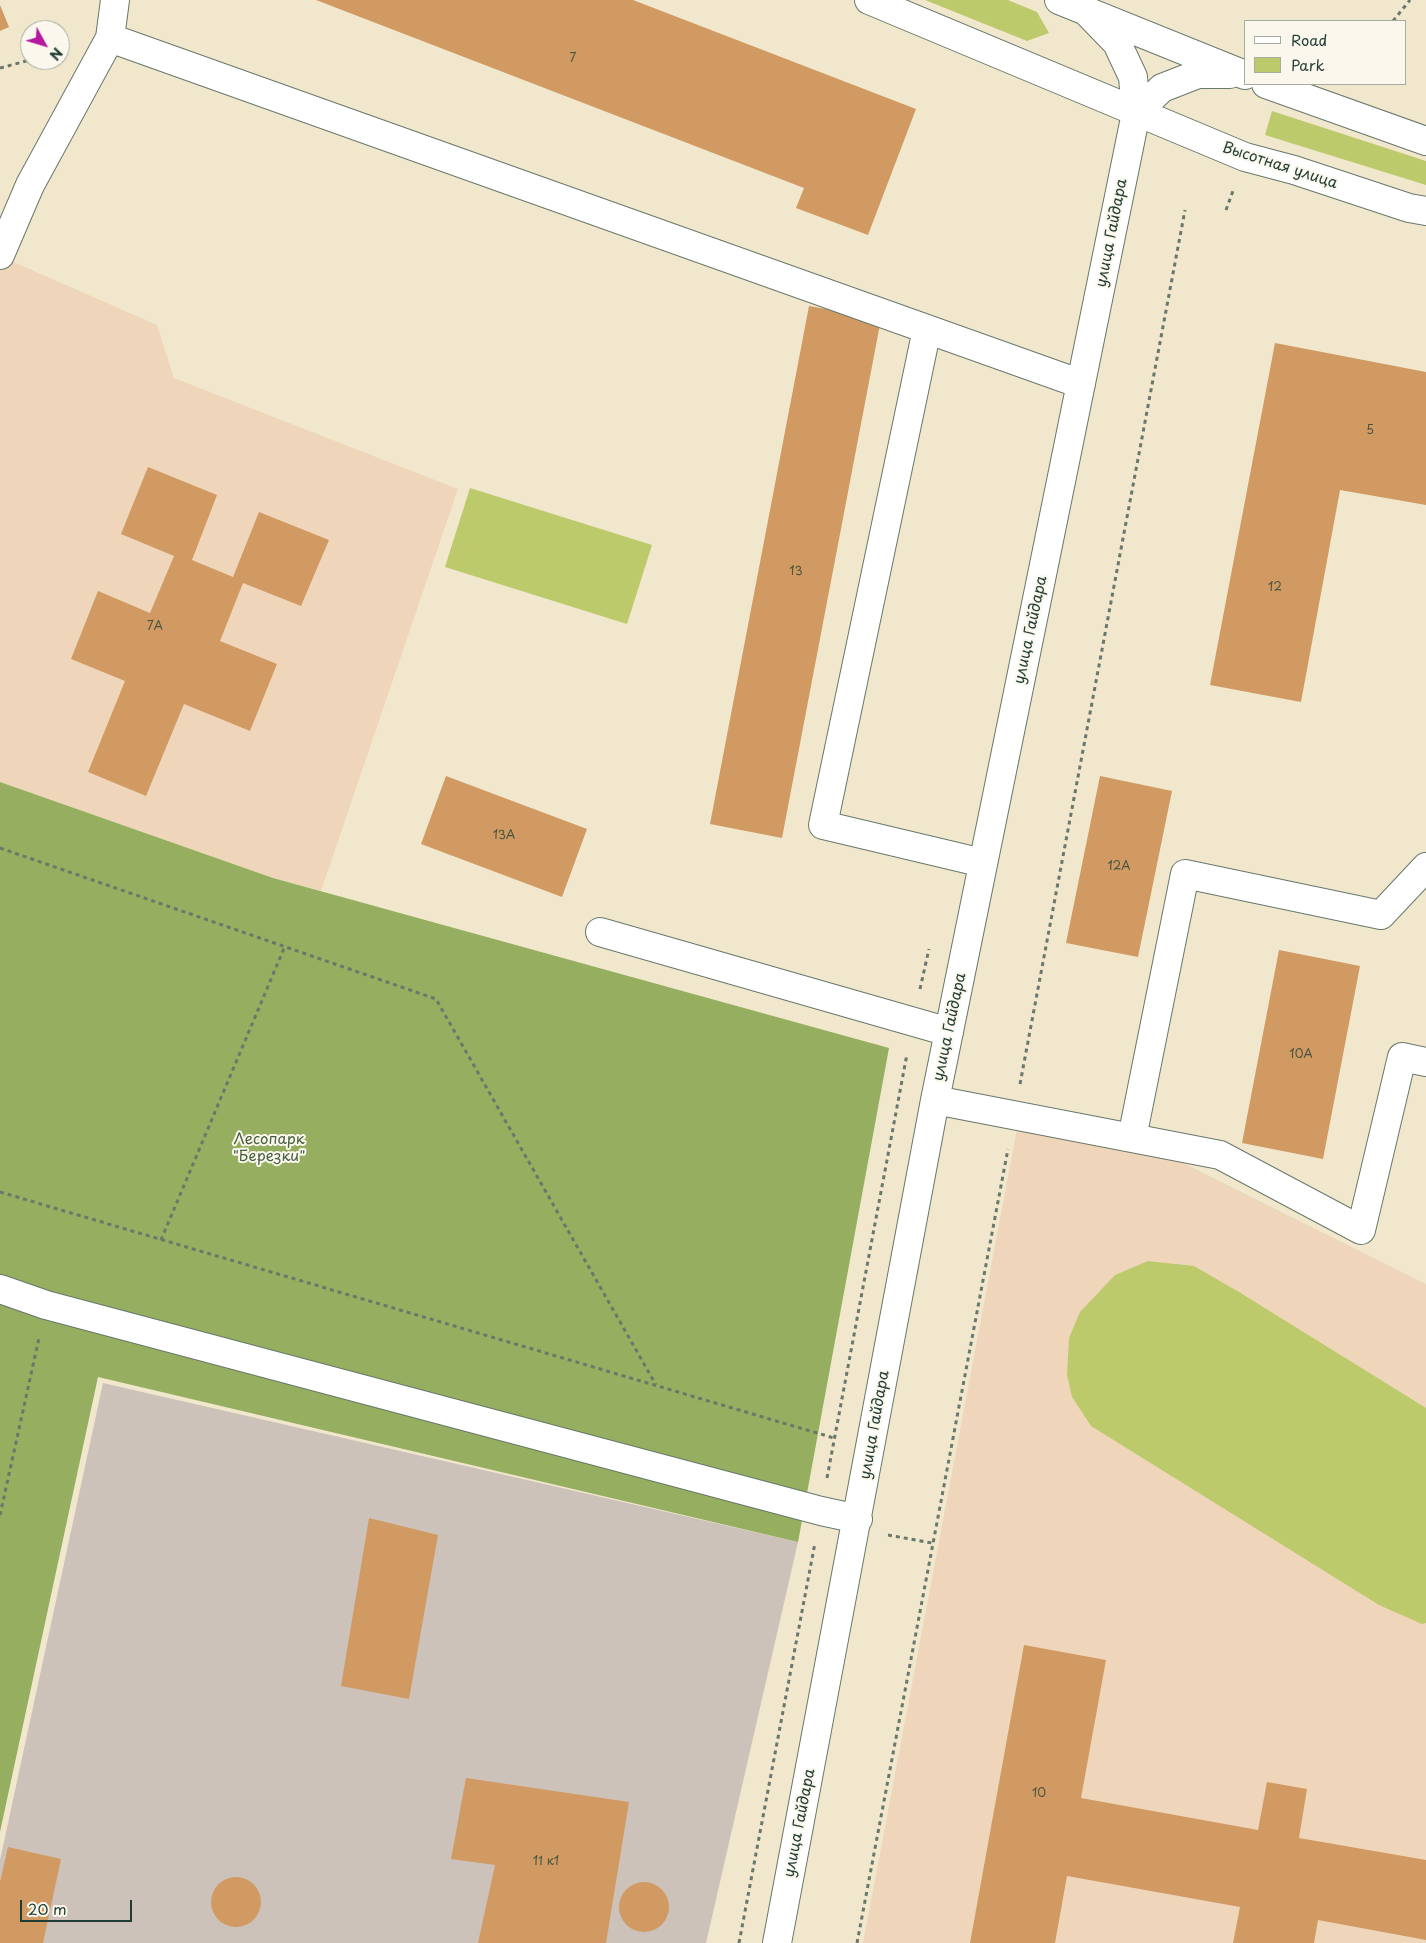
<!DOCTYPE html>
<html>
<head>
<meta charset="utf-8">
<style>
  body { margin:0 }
  #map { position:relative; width:1426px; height:1943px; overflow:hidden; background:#f1e7cd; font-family:"Playpen Sans",sans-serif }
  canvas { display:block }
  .legend { position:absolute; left:1244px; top:20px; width:162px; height:65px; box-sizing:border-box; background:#fbf7ec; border:1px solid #a3ada2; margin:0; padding:6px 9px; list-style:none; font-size:15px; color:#1f3d34 }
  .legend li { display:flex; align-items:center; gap:10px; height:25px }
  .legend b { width:25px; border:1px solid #a3ada2 }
  .north { position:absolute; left:20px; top:20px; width:50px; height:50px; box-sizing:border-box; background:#fbf7ec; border:1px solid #a3ada2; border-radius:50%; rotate:129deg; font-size:14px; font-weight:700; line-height:20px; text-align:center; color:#1f3d34 }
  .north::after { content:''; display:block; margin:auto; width:18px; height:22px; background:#b5179e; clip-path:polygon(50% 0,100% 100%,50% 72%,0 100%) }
  .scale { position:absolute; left:20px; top:1900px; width:112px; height:22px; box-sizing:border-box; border:2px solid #1f3d34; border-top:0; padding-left:6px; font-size:15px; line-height:18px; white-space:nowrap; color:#1f3d34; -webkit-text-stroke:4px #fbf7ec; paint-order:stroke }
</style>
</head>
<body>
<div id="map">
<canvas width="1426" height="1943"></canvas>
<ul class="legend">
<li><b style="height:6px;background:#fff"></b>Road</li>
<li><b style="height:14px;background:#bcca6c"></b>Park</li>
</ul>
<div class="north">N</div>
<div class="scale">20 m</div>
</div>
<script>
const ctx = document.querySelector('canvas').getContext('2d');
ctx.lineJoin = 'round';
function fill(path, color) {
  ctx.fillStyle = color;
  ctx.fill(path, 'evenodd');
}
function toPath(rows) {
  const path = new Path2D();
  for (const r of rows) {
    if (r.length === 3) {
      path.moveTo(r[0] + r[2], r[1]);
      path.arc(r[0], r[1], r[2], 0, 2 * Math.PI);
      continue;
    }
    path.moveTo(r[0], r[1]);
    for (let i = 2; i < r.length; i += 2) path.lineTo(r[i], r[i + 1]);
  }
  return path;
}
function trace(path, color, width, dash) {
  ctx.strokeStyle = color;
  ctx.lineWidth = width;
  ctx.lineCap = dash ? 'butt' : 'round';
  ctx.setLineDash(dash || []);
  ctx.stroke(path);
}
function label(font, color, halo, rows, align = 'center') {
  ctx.font = font + ' "Playpen Sans",sans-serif';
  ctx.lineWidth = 4;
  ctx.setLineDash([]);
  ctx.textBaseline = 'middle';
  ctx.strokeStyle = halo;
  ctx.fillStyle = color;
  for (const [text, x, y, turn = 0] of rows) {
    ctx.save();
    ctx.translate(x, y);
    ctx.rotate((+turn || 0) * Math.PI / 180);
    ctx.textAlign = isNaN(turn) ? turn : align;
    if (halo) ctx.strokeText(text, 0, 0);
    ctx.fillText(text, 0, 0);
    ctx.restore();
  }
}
fill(toPath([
  [0,256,157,325,174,378,458,489,321,891,273,878,0,782],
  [1017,1129,1173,1158,1426,1284,1426,1943,863,1943]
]), '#efd6bb');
fill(toPath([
  [103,1383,798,1542,706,1943,0,1943,0,1860]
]), '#cdc2b9');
fill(toPath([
  [925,0,1008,0,1037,12,1049,33,1027,41],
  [1272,111,1426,161,1426,185,1265,135],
  [470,488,652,545,627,624,445,567],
  [1148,1261,1194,1266,1239,1292,1426,1408,1426,1623,1422,1624,1379,1605,1091,1426,1072,1397,1067,1375,1069,1338,1080,1312,1115,1275]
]), '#bcca6c');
fill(toPath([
  [0,782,273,878,889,1048,798,1542,98,1377,0,1832]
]), '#95ae60');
fill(toPath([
  [316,0,633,0,916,109,868,235,796,208,804,188],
  [0,5,9,27,0,31],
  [809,306,881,319,782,838,710,824],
  [1275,343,1426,372,1426,505,1340,490,1301,702,1210,685],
  [148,467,217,495,192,560,233,577,259,512,329,540,301,606,243,583,220,641,277,664,250,731,184,704,146,796,88,772,125,681,71,659,98,591,150,613,174,556,121,534],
  [446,776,587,829,562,897,421,844],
  [1100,776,1172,791,1138,957,1066,943],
  [1279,950,1360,966,1323,1159,1242,1143],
  [369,1518,438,1535,409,1699,341,1686],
  [1024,1645,1106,1660,1081,1798,1258,1830,1267,1782,1307,1789,1299,1838,1426,1860,1426,1940,1318,1920,1314,1943,1233,1943,1240,1907,1067,1876,1055,1943,970,1943],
  [466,1778,629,1802,606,1943,478,1943,495,1865,451,1859],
  [8,1847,61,1859,43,1943,0,1943,0,1882],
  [236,1902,25],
  [644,1907,25]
]), '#d09a62');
const minor = toPath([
  [869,0,1245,157,1294,170,1409,208,1426,211],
  [1059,0,1245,75],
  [110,38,1081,384],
  [1266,84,1426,141],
  [1136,113,1162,88,1198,74,1230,74],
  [0,255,30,185,110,38,115,0],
  [927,329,823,825,983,863],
  [600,932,949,1032],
  [935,1100,1220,1155,1361,1230,1402,1057,1426,1062],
  [1132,1138,1185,874,1381,915,1426,867],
  [0,1289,46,1305,821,1511,858,1519],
  [777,1943,935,1100,1136,113,1133,77,1117,43,1086,11]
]);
trace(minor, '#68786a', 30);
trace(toPath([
  [1393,21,1410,0],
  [0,68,30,60],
  [1226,210,1234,188],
  [0,848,436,999,656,1385],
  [920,989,929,949],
  [1020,1084,1185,210],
  [0,1192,834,1438],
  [161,1240,285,946],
  [827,1478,907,1054],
  [0,1515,39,1338],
  [888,1535,932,1543],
  [739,1943,815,1543],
  [857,1943,1008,1149]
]), '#68786a', 3, [4, 4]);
trace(minor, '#fff', 28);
label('12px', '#4b5440', null, [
  ["7",573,59],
  ["5",1370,431],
  ["13",796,572],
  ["12",1275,588],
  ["7А",155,627],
  ["13А",504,836],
  ["12А",1119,867],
  ["10А",1301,1055],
  ["10",1039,1794],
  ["11 к1",546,1862]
]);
label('15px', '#1f3d34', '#fbf7ec', [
  ["Высотная улица",1280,166,18],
  ["улица Гайдара",1112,233,-79],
  ["улица Гайдара",1031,630,-78],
  ["улица Гайдара",950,1027,-78],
  ["улица Гайдара",875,1425,-80],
  ["улица Гайдара",800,1823,-79]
]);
label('15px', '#466042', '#fbf7ec', [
  ["Лесопарк",269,1140],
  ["\"Березки\"",269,1157]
]);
</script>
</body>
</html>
